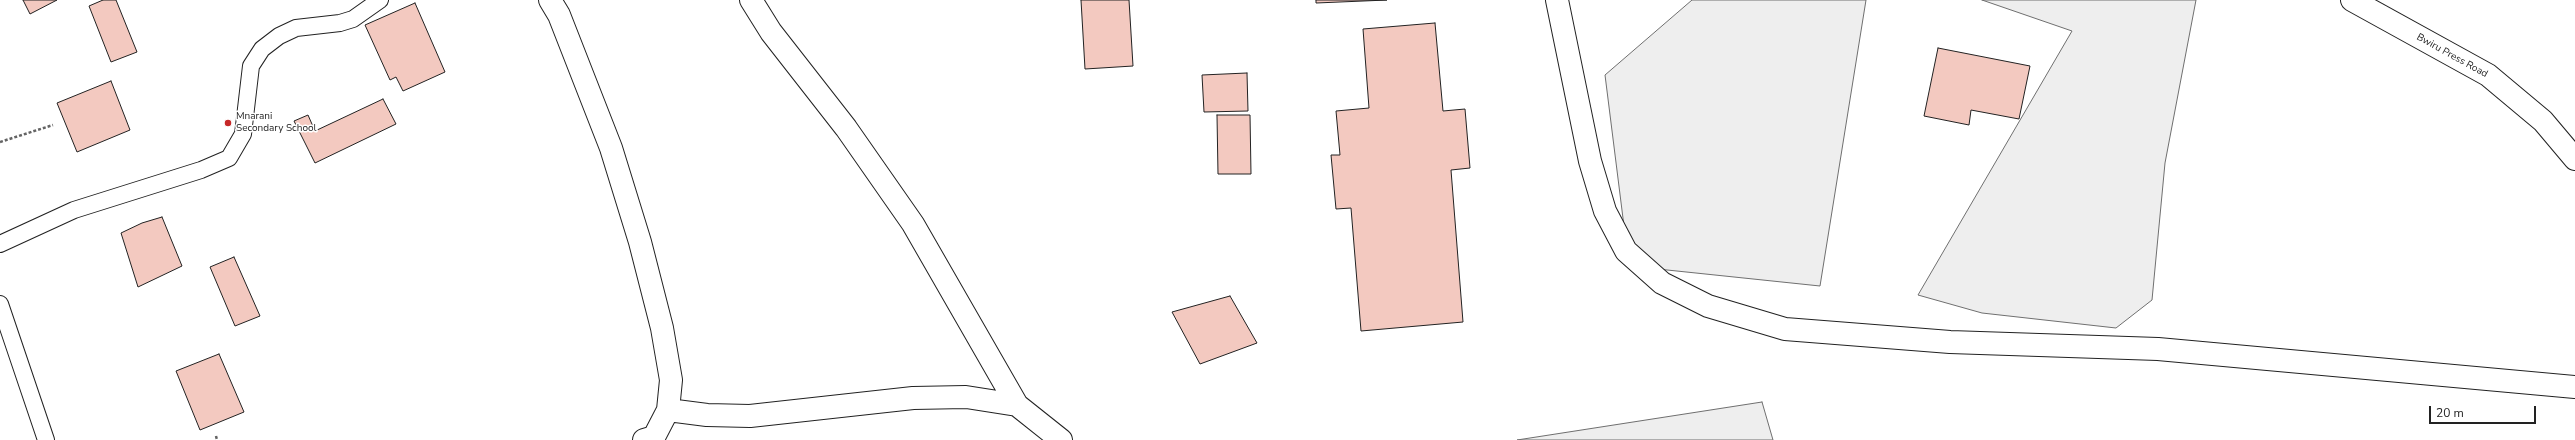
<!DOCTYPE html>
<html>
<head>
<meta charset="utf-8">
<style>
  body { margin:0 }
  #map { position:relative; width:2575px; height:440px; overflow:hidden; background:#fff; font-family:"Nunito Sans",sans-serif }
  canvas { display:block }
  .scale { position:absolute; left:2429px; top:406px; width:107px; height:18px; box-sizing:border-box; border:2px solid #222; border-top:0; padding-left:5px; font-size:12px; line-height:14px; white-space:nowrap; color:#222; -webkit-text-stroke:3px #fff; paint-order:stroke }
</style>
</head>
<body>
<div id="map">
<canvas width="2575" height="440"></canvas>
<div class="scale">20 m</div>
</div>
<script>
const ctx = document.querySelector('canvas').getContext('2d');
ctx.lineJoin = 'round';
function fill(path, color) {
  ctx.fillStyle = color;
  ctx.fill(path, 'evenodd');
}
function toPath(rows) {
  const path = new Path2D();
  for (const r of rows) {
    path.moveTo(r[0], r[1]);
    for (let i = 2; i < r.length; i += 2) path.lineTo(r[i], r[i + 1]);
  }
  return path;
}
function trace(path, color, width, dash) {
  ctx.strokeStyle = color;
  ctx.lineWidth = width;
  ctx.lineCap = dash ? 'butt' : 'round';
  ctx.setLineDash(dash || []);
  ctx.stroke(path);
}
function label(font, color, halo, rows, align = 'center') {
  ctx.font = font + ' "Nunito Sans",sans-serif';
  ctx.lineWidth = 3;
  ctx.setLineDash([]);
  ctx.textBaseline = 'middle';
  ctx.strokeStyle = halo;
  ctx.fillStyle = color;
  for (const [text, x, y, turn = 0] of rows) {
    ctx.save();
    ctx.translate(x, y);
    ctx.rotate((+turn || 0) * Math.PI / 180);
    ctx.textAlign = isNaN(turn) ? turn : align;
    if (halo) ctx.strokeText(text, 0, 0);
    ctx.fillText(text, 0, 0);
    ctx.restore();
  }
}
const green = toPath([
  [1692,0,1866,0,1820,286,1629,266,1605,75,1692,0],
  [1982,0,2196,0,2165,163,2152,300,2116,328,1982,313,1918,295,2072,31,1982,0],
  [1762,402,1773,440,1517,440,1762,402]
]);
fill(green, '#eee');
trace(green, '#6f6f6f', 1);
const building = toPath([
  [23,0,57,0,30,14,23,0],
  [103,0,116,0,137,52,111,62,89,6,103,0],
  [1081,0,1129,0,1133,66,1085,69,1081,0],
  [1316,0,1387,0,1316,3,1316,0],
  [415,3,445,72,403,91,396,77,390,80,365,25,415,3],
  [1435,23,1443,111,1465,109,1470,168,1451,170,1463,322,1361,331,1351,208,1336,209,1331,155,1340,155,1336,111,1369,108,1363,29,1435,23],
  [1938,48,2030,66,2019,119,1971,110,1969,125,1924,116,1938,48],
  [1247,73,1248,111,1204,112,1202,75,1247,73],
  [111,81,130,130,77,152,57,103,111,81],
  [383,99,396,124,315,163,294,121,308,115,315,131,383,99],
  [1217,115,1250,115,1251,174,1218,174,1217,115],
  [162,217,182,266,138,287,121,233,142,223,162,217],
  [234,257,260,316,235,326,210,267,234,257],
  [1230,296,1257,343,1200,364,1172,312,1230,296],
  [219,354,244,412,200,430,176,371,219,354]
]);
fill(building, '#f3c9c0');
trace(building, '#222', 1);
const lane = toPath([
  [0,244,74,210,201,170,229,158,243,134,251,66,262,49,279,36,296,28,340,23,353,19,380,0],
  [0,304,46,440]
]);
const street = toPath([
  [550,0,559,15,611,148,640,242,662,328,671,380,668,410,654,437,644,440],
  [751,0,771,32,846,128,913,224,1017,405],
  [1557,0,1590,161,1605,211,1626,251,1662,283,1708,306,1785,329,1950,342,2158,349,2575,387],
  [668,410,707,415,750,416,913,398,966,397,1017,405,1061,440]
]);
const secondary = toPath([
  [2352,0,2488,75,2543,121,2575,159]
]);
trace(lane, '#222', 18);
trace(street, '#222', 24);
trace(secondary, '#222', 24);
trace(toPath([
  [0,142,53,125],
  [216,436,217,440]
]), '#646464', 2.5, [3, 2]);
trace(lane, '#fff', 16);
trace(street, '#fff', 22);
trace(secondary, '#fff', 22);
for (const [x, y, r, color] of [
  [228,123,4,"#c62828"]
]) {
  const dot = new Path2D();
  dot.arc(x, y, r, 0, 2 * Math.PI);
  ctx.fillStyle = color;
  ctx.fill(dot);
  trace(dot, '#fff', 1.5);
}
label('10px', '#222', '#fff', [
  ["Bwiru Press Road",2452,56,29]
]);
label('10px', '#222', '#fff', [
  ["Mnarani",236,117],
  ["Secondary School",236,129]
], 'left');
</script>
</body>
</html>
